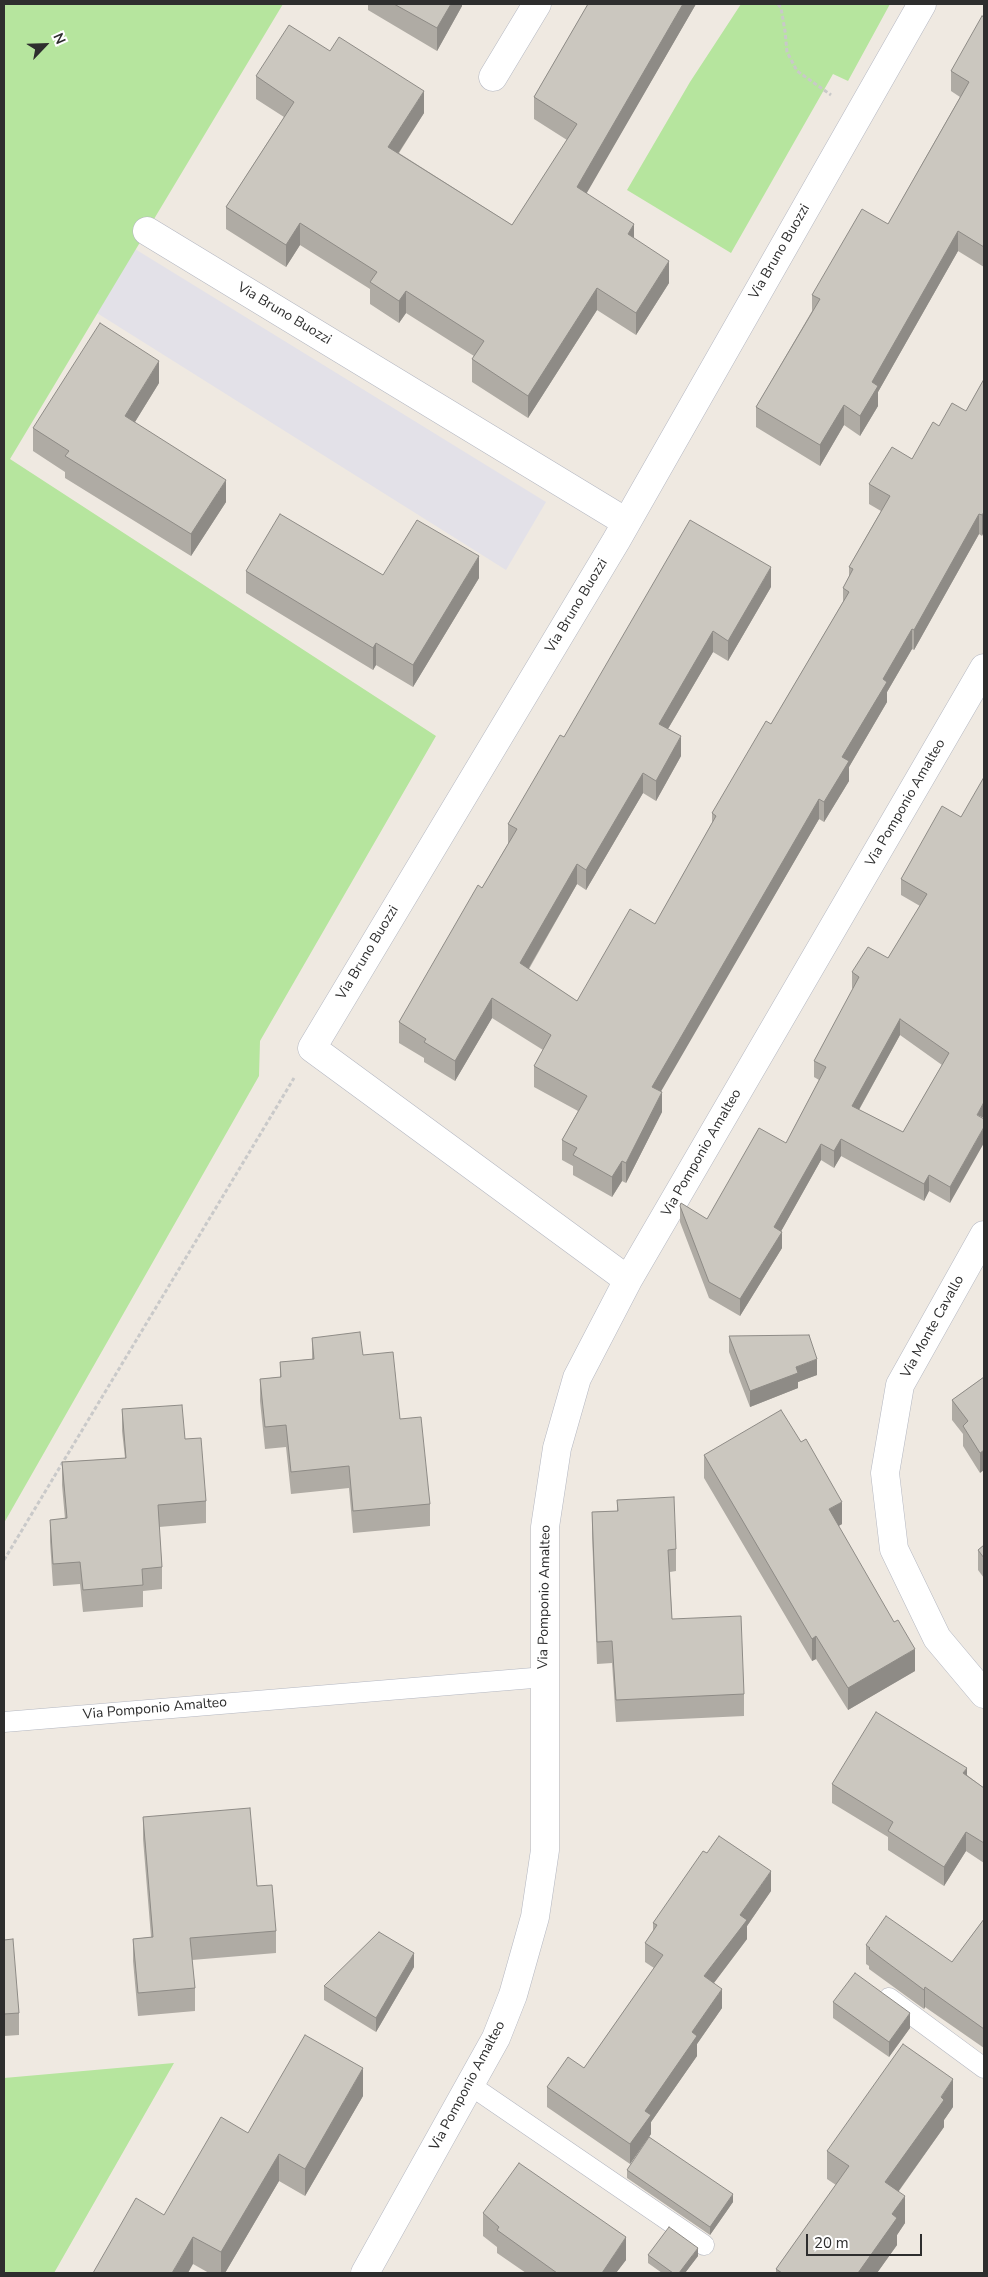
<!DOCTYPE html>
<html>
<head>
<meta charset="utf-8">
<style>
  body { margin:0 }
  #map { position:relative; width:988px; height:2277px; overflow:hidden; background:#efe9e1; font-family:"Nunito Sans",sans-serif }
  canvas { display:block }
  .frame { position:absolute; inset:0; border:5px solid #2e2e2e; pointer-events:none }
  .north { position:absolute; left:20px; top:20px; width:50px; height:50px; -webkit-text-stroke:4px #fff; paint-order:stroke; rotate:66deg; font-size:14px; font-weight:700; line-height:20px; text-align:center; color:#2e2e2e }
  .north::after { content:''; display:block; margin:auto; width:18px; height:22px; background:#2e2e2e; clip-path:polygon(50% 0,100% 100%,50% 72%,0 100%) }
  .scale { position:absolute; left:806px; top:2234px; width:116px; height:22px; box-sizing:border-box; border:2px solid #2e2e2e; border-top:0; padding-left:6px; font-size:15px; line-height:18px; white-space:nowrap; color:#2e2e2e; -webkit-text-stroke:4px #fff; paint-order:stroke }
</style>
</head>
<body>
<div id="map">
<canvas width="988" height="2277"></canvas>
<div class="frame"></div>
<div class="north">N</div>
<div class="scale">20 m</div>
</div>
<script>
const ctx = document.querySelector('canvas').getContext('2d');
ctx.lineJoin = 'round';
function fill(path, color) {
  ctx.fillStyle = color;
  ctx.fill(path, 'evenodd');
}
function toPath(rows) {
  const path = new Path2D();
  for (const r of rows) {
    path.moveTo(r[0], r[1]);
    for (let i = 2; i < r.length; i += 2) path.lineTo(r[i], r[i + 1]);
  }
  return path;
}
function trace(path, color, width, dash) {
  ctx.strokeStyle = color;
  ctx.lineWidth = width;
  ctx.lineCap = dash ? 'butt' : 'round';
  ctx.setLineDash(dash || []);
  ctx.stroke(path);
}
function label(font, color, halo, rows, align = 'center') {
  ctx.font = font + ' "Nunito Sans",sans-serif';
  ctx.lineWidth = 5;
  ctx.setLineDash([]);
  ctx.textBaseline = 'middle';
  ctx.strokeStyle = halo;
  ctx.fillStyle = color;
  for (const [text, x, y, turn = 0] of rows) {
    ctx.save();
    ctx.translate(x, y);
    ctx.rotate((+turn || 0) * Math.PI / 180);
    ctx.textAlign = isNaN(turn) ? turn : align;
    if (halo) ctx.strokeText(text, 0, 0);
    ctx.fillText(text, 0, 0);
    ctx.restore();
  }
}
fill(toPath([
  [135,249,546,502,506,570,97,313]
]), '#e3e1e8');
fill(toPath([
  [4,4,283,4,10,459,436,736,260,1041,259,1076,4,1523],
  [741,4,890,4,848,81,833,74,731,253,627,190,690,82],
  [174,2063,54,2273,4,2273,4,2078]
]), '#b6e59e');
const lane = toPath([
  [4,1722,545,1677],
  [889,1998,984,2068],
  [470,2085,704,2245]
]);
const street = toPath([
  [493,77,537,4],
  [147,231,626,522],
  [984,1235,900,1385,885,1473,894,1549,937,1638,984,1694],
  [628,1280,312,1048,616,541,922,4],
  [365,2273,496,2038,513,1995,535,1917,545,1850,545,1527,557,1448,577,1378,628,1280,984,668]
]);
trace(lane, '#b4b7c1', 21);
trace(street, '#b4b7c1', 29);
trace(toPath([
  [778,4,781,8,785,31,787,52,797,71,831,95],
  [4,1560,294,1078]
]), '#c9c9c9', 3, [4, 2.5]);
trace(lane, '#fff', 20);
trace(street, '#fff', 28);
fill(toPath([
  [368,4,462,4,462,6,437,51,368,10],
  [588,4,696,4,586,193,634,238,669,283,636,335,597,310,528,418,472,382,472,359,474,356,406,313,399,323,370,304,370,289,300,245,286,267,226,229,226,207,284,117,256,99,256,76,424,113,399,153,512,225,567,140,534,119,534,97],
  [984,17,984,267,958,251,878,392,878,406,860,436,844,425,820,466,756,427,756,407,812,311,812,295,888,224,960,97,951,91,951,71],
  [984,379,982,536,979,534,914,650,912,649,887,692,887,702,849,767,849,781,824,822,819,819,660,1091,662,1112,626,1183,622,1181,612,1197,573,1175,573,1166,562,1160,562,1140,578,1111,534,1087,534,1066,543,1050,492,1018,455,1081,424,1062,424,1058,399,1043,399,1022,482,888,508,844,508,824,564,737,771,587,728,661,713,652,668,729,681,756,656,801,643,793,586,890,577,884,529,969,577,1001,655,924,712,823,712,813,771,724,843,602,843,588,849,577,849,567,881,511,869,504,869,484,912,459,939,426,966,411],
  [159,383,135,422,226,502,191,556,65,478,65,472,33,451,33,428],
  [246,571,383,575,479,578,413,687,376,665,373,670,246,593],
  [961,817,950,1203,929,1191,924,1201,841,1156,834,1168,821,1160,781,1231,782,1248,740,1316,709,1298,680,1222,680,1206,707,1219,786,1143,819,1080,814,1077,814,1061,853,989,852,988,852,972,888,958,920,906,901,895,901,879],
  [900,1035,942,1065,903,1132,859,1110],
  [729,1336,817,1375,798,1382,798,1388,750,1407,729,1352],
  [312,1338,363,1355,400,1419,430,1504,430,1526,353,1533,349,1488,291,1494,286,1447,265,1449,260,1401,260,1379,280,1377,280,1362,312,1359],
  [984,1377,980,1473,963,1446,963,1434,952,1420,952,1400],
  [122,1409,185,1439,206,1501,206,1523,159,1527,162,1567,162,1589,143,1591,143,1607,83,1612,80,1584,53,1586,50,1542,50,1520,65,1519,62,1485,62,1462,125,1458,122,1431],
  [704,1455,842,1524,838,1526,915,1671,848,1710,816,1659,812,1661,704,1478],
  [617,1500,676,1549,676,1571,670,1572,672,1619,744,1694,744,1716,616,1722,612,1663,597,1664,592,1534,592,1512,617,1511],
  [984,1545,984,1578,978,1570,978,1550],
  [967,1775,984,1788,984,1863,966,1851,944,1886,888,1850,888,1837,832,1803,832,1784],
  [143,1817,257,1886,276,1931,276,1953,192,1960,195,1988,195,2011,138,2016,133,1961,133,1939,151,1937,143,1839],
  [771,1891,747,1926,747,1939,714,1983,722,2008,697,2044,697,2056,651,2122,651,2134,630,2164,547,2107,547,2087,584,2068,654,1968,645,1962,645,1943,653,1931,653,1923],
  [984,1919,984,2048,925,2007,924,2009,869,1969,869,1966,866,1964,866,1945,952,1962],
  [4,1940,19,2013,19,2035,4,2036],
  [414,1967,376,2032,324,2000,324,1986],
  [833,2002,910,2028,889,2057,833,2018],
  [363,2096,305,2196,279,2181,225,2273,209,2273,193,2264,164,2215,248,2133],
  [953,2107,944,2120,944,2127,899,2191,905,2223,897,2235,897,2245,877,2273,776,2273,776,2269,836,2185,827,2179,827,2151],
  [627,2170,733,2202,710,2235,627,2178],
  [483,2213,626,2260,616,2273,526,2273,497,2253,497,2247,483,2236],
  [648,2255,698,2256,685,2273,662,2273,648,2263]
]), '#afaba4');
fill(toPath([
  [451,4,462,4,462,6,437,51,437,28],
  [683,4,696,4,577,210,577,187],
  [424,91,424,113,388,169,388,147],
  [300,223,300,245,286,267,286,245],
  [634,224,634,246,628,234],
  [958,231,958,251,878,392,878,406,860,436,860,416,872,382],
  [669,261,669,283,636,335,636,313],
  [597,288,597,310,528,418,528,396],
  [406,291,406,313,399,323,399,301],
  [159,361,159,383,125,438,125,416],
  [844,405,844,425,820,466,820,445],
  [226,480,226,502,191,556,191,534],
  [984,512,984,532,982,536,982,515],
  [979,514,979,534,914,650,914,630],
  [479,556,479,578,413,687,413,665],
  [771,567,771,587,728,661,728,641],
  [912,629,912,649,887,692,887,702,849,767,849,781,824,822,824,802,842,757,883,679],
  [713,631,713,652,659,744,659,724],
  [376,643,376,665,373,670,373,648],
  [681,736,681,756,656,801,656,781],
  [643,773,643,793,586,890,586,870],
  [819,799,819,819,652,1107,652,1087],
  [577,864,577,884,520,983,520,963],
  [492,998,492,1018,455,1081,455,1061],
  [900,1019,900,1035,852,1122,852,1106],
  [662,1092,662,1112,626,1183,626,1163],
  [984,1102,984,1118,977,1115],
  [984,1127,984,1143,950,1203,950,1187],
  [841,1139,841,1156,834,1168,834,1151],
  [821,1144,821,1160,774,1244,774,1227],
  [622,1161,622,1181,612,1197,612,1177],
  [929,1175,929,1191,924,1201,924,1184],
  [782,1232,782,1248,740,1316,740,1299],
  [817,1359,817,1375,798,1382,798,1388,750,1407,750,1391,796,1367],
  [984,1450,984,1470,980,1473,980,1453],
  [842,1502,842,1524,829,1532,829,1509],
  [816,1636,816,1659,812,1661,812,1639],
  [915,1649,915,1671,848,1710,848,1688],
  [967,1768,967,1787,963,1773],
  [966,1832,966,1851,944,1886,944,1867],
  [771,1871,771,1891,747,1926,747,1939,704,1996,704,1976,740,1915],
  [414,1953,414,1967,376,2032,376,2018],
  [925,1987,925,2007,924,2009,924,1990],
  [722,1989,722,2008,697,2044,697,2056,651,2122,651,2134,630,2164,630,2144,645,2111,692,2032],
  [910,2013,910,2028,889,2057,889,2042],
  [363,2068,363,2096,305,2196,305,2169],
  [953,2079,953,2107,944,2120,944,2127,885,2210,885,2182],
  [279,2154,279,2181,225,2273,221,2273,221,2252],
  [733,2194,733,2202,710,2235,710,2227],
  [905,2196,905,2223,897,2235,897,2245,877,2273,858,2273,892,2214],
  [193,2237,193,2264,188,2273,172,2273],
  [626,2237,626,2260,616,2273,602,2273],
  [698,2248,698,2256,685,2273,679,2273]
]), '#8e8b86');
const building = toPath([
  [394,4,451,4,437,28,394,4],
  [588,4,683,4,577,187,634,224,628,234,669,261,636,313,597,288,528,396,472,359,484,341,406,291,399,301,370,282,377,272,300,223,286,245,226,207,294,102,256,76,289,25,330,51,339,37,424,91,388,147,512,225,577,124,534,97,588,4],
  [982,16,984,17,984,247,958,231,872,382,878,386,860,416,844,405,820,445,756,407,820,299,812,295,862,209,888,224,969,82,951,71,982,16],
  [100,323,159,361,125,416,226,480,191,534,65,456,69,451,33,428,100,323],
  [984,379,984,512,982,515,979,514,914,630,912,629,883,679,887,682,842,757,849,761,824,802,819,799,652,1087,662,1092,626,1163,622,1161,612,1177,573,1155,577,1148,562,1140,587,1096,534,1066,551,1035,492,998,455,1061,424,1042,426,1039,399,1022,478,885,482,888,517,829,508,824,560,735,564,737,690,520,771,567,728,641,713,631,659,724,681,736,656,781,643,773,586,870,577,864,520,963,577,1001,630,909,655,924,716,816,712,813,766,721,771,724,849,592,843,588,853,569,849,567,890,496,869,484,892,447,912,459,933,422,939,426,952,403,966,411,984,379],
  [280,514,383,575,417,520,479,556,413,665,376,643,373,648,246,571,280,514],
  [984,777,984,1102,977,1115,984,1119,984,1127,950,1187,929,1175,924,1184,841,1139,834,1151,821,1144,774,1227,782,1232,740,1299,709,1282,680,1206,681,1203,707,1219,759,1128,786,1143,826,1067,814,1061,859,977,852,972,868,947,888,958,927,894,901,879,942,806,961,817,984,777],
  [900,1019,949,1053,903,1132,852,1106,900,1019],
  [360,1332,363,1355,393,1352,400,1419,421,1417,430,1504,353,1511,349,1466,291,1472,286,1425,265,1427,260,1379,281,1377,280,1362,314,1359,312,1338,360,1332],
  [809,1335,817,1359,796,1367,798,1373,750,1391,729,1336,809,1335],
  [984,1377,984,1450,980,1453,963,1426,968,1421,952,1400,984,1377],
  [182,1405,185,1439,201,1438,206,1501,158,1505,162,1567,142,1569,143,1585,83,1590,80,1562,53,1564,50,1520,67,1518,62,1462,126,1458,122,1409,182,1405],
  [781,1410,801,1442,806,1439,842,1502,829,1509,894,1622,898,1620,915,1649,848,1688,816,1636,812,1639,704,1455,781,1410],
  [674,1497,676,1549,668,1550,672,1619,741,1616,744,1694,616,1700,612,1641,597,1642,592,1512,618,1511,617,1500,674,1497],
  [984,1545,984,1558,978,1550,984,1545],
  [876,1712,967,1768,963,1773,984,1788,984,1843,966,1832,944,1867,888,1831,893,1822,832,1784,876,1712],
  [250,1808,257,1886,272,1885,276,1931,190,1938,195,1988,138,1993,133,1939,153,1937,143,1817,250,1808],
  [719,1836,771,1871,740,1915,747,1920,704,1976,722,1989,692,2032,697,2036,645,2111,651,2115,630,2144,547,2087,568,2057,584,2068,663,1955,645,1943,657,1925,653,1923,703,1851,707,1853,719,1836],
  [886,1916,952,1962,984,1919,984,2029,925,1987,924,1990,869,1949,870,1948,866,1945,886,1916],
  [379,1932,414,1953,376,2018,324,1986,379,1932],
  [13,1939,19,2013,4,2014,4,1940,13,1939],
  [855,1973,910,2013,889,2042,833,2002,855,1973],
  [305,2035,363,2068,305,2169,279,2154,221,2252,193,2237,172,2273,93,2273,136,2198,164,2215,221,2117,248,2133,305,2035],
  [903,2044,953,2079,941,2097,944,2100,885,2182,905,2196,892,2214,897,2218,858,2273,782,2273,776,2269,849,2166,827,2151,903,2044],
  [649,2137,733,2194,710,2227,627,2170,649,2137],
  [519,2163,626,2237,602,2273,557,2273,497,2230,499,2227,483,2213,519,2163],
  [669,2227,698,2248,679,2273,673,2273,648,2255,669,2227]
]);
fill(building, '#cbc7bf');
trace(building, '#8e8b86', 1);
label('14px', '#2e2e2e', '#fff', [
  ["Via Bruno Buozzi",780,252,-60],
  ["Via Bruno Buozzi",284,314,31],
  ["Via Bruno Buozzi",577,606,-59],
  ["Via Pomponio Amalteo",906,803,-60],
  ["Via Bruno Buozzi",368,953,-59],
  ["Via Pomponio Amalteo",702,1153,-60],
  ["Via Monte Cavallo",933,1327,-61],
  ["Via Pomponio Amalteo",545,1597,-89],
  ["Via Pomponio Amalteo",155,1709,-5],
  ["Via Pomponio Amalteo",468,2086,-62]
]);
</script>
</body>
</html>
